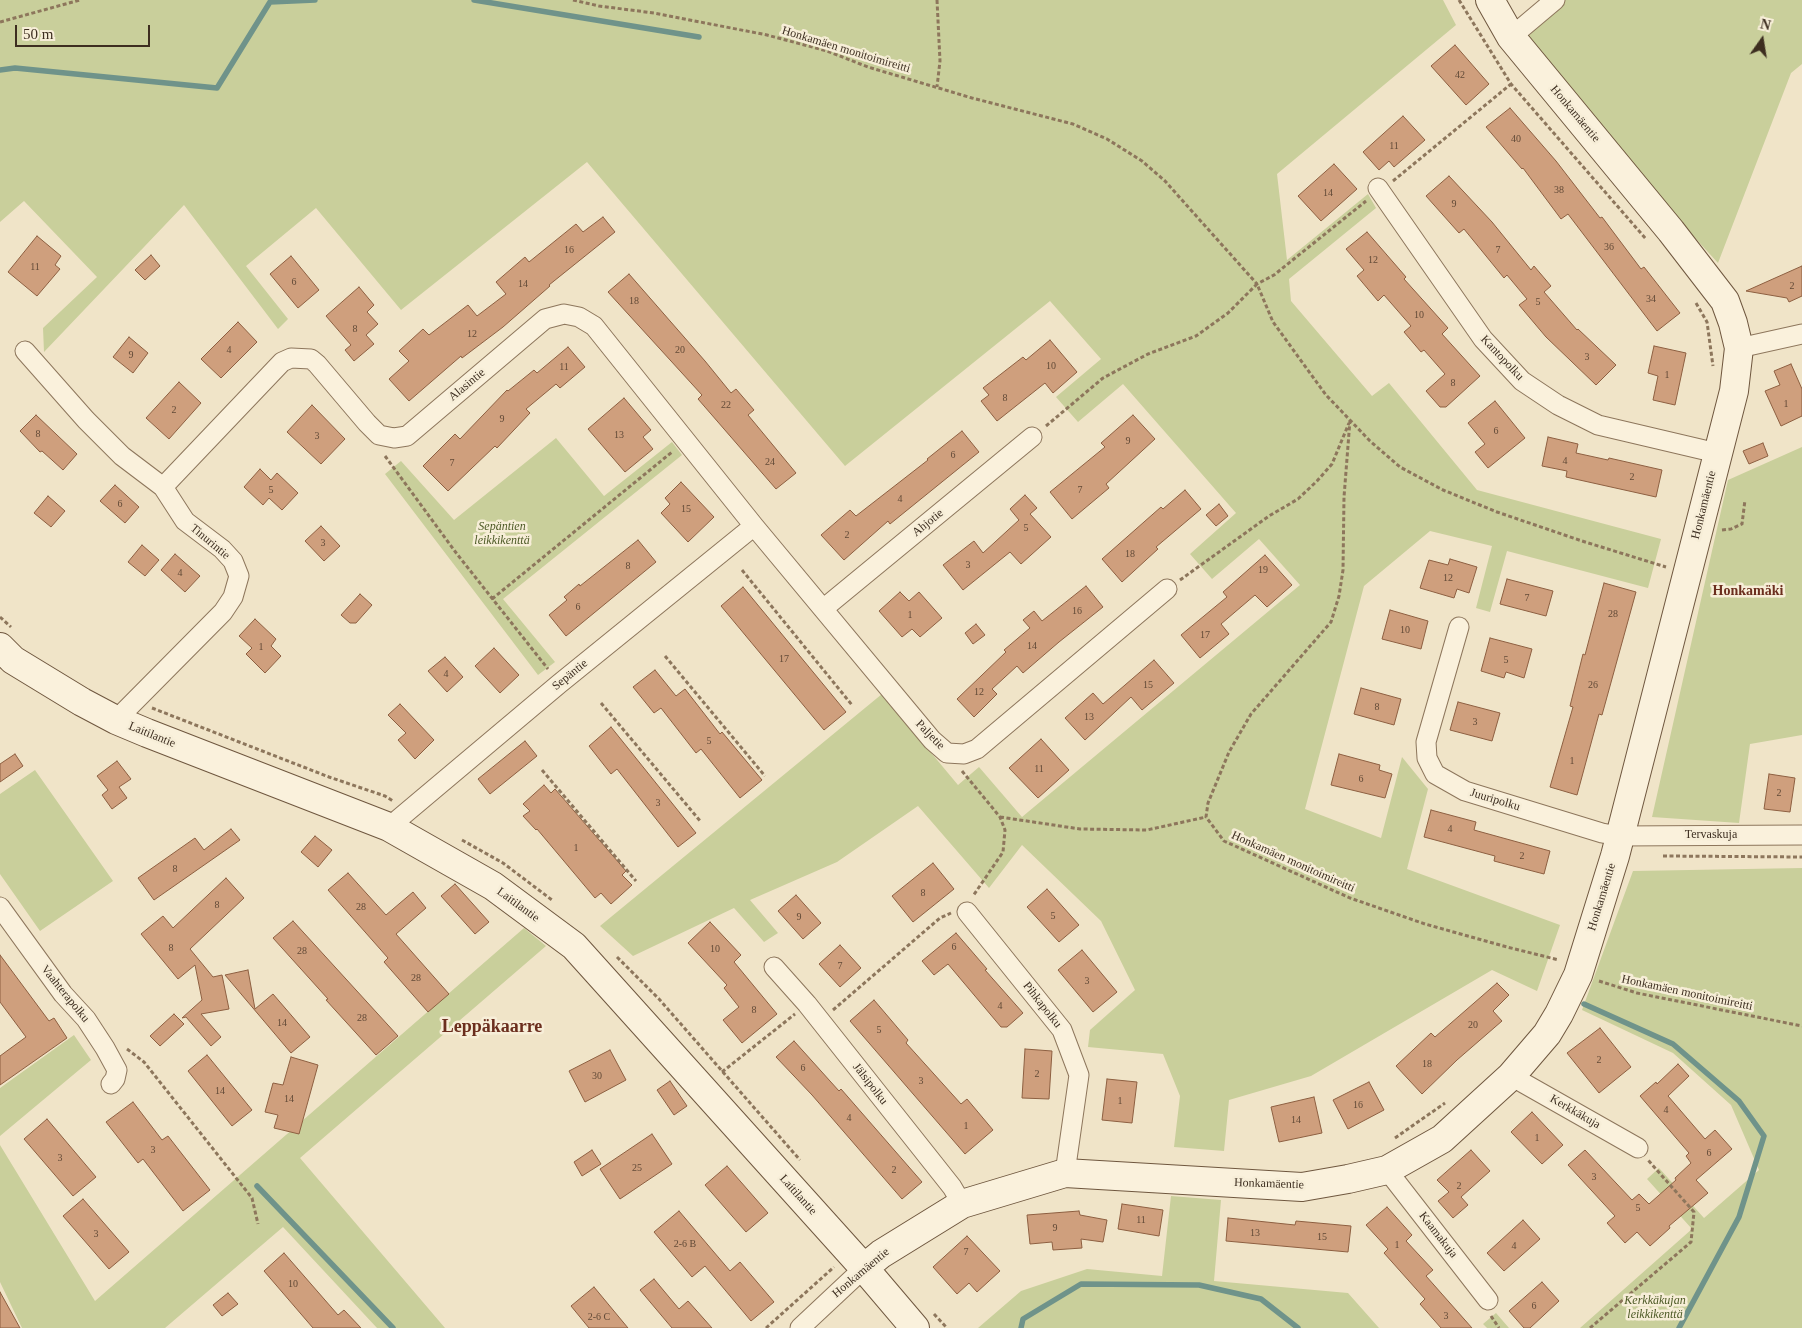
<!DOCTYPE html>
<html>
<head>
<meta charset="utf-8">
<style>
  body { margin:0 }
  #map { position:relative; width:1802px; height:1328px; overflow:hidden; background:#f0e4c8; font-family:Georgia,serif }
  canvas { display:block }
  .north { position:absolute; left:1737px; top:15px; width:50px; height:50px; -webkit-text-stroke:4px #f7eed8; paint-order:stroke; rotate:13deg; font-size:14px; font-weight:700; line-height:20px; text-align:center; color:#3d2e20 }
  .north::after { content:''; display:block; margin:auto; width:18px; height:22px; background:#3d2e20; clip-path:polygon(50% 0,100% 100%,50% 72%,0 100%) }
  .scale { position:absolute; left:15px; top:25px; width:135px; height:22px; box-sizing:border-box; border:2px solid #3d2e20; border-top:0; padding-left:6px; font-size:15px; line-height:18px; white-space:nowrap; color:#3d2e20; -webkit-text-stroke:4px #f7eed8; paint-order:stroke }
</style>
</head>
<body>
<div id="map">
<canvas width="1802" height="1328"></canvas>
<div class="north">N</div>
<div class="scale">50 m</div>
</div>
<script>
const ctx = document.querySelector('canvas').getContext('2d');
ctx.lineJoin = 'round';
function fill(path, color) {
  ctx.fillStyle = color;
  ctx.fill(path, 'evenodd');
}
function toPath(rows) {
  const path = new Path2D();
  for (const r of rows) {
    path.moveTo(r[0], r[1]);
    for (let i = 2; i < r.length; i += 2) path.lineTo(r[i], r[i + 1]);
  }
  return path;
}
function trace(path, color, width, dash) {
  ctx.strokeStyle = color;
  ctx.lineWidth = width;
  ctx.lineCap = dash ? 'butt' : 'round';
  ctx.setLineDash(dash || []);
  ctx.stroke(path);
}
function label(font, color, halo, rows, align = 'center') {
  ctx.font = font + ' Georgia,serif';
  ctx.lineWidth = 5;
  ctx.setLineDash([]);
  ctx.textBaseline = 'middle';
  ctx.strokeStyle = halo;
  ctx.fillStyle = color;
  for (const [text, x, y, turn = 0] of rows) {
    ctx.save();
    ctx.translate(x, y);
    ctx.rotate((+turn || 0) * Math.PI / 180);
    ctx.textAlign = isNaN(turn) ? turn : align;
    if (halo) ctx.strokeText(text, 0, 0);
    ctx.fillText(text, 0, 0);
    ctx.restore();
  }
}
fill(toPath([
  [0,0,1443,0,1456,25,1277,174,1287,260,1368,194,1376,208,1289,279,1291,301,1372,396,1389,383,1477,490,1661,539,1648,588,1507,551,1490,612,1476,608,1492,546,1430,531,1364,586,1305,809,1381,838,1402,757,1428,789,1407,869,1560,925,1537,991,1492,970,1311,1076,1229,1100,1224,1151,1174,1147,1180,1096,1163,1054,1088,1047,1090,1030,1135,990,1101,921,1022,845,989,888,918,806,837,862,750,900,778,933,764,942,734,908,633,956,600,926,882,694,958,785,979,767,1022,817,1300,585,1259,539,1212,579,1190,554,1236,513,1123,384,1078,422,1056,397,1101,359,1050,301,845,466,587,162,401,310,316,208,246,266,288,319,278,329,184,205,44,352,43,328,97,277,24,201,0,222],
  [1554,0,1802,0,1802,64,1791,73,1718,263,1511,37],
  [556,438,604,496,672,442,682,455,503,599,555,662,538,675,385,474,401,461,454,520],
  [1802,447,1802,735,1750,744,1739,823,1652,817,1728,480],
  [35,770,113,881,40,931,0,874,0,794],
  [1802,868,1802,1328,1580,1328,1692,1229,1647,1179,1659,1168,1704,1218,1759,1170,1731,1105,1673,1053,1582,1010,1633,871],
  [524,928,546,946,300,1158,445,1328,377,1328,283,1227,165,1328,22,1328,0,1282,0,1145,95,1301],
  [74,1035,91,1060,0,1136,0,1088],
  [1171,1196,1221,1200,1214,1281,1348,1293,1379,1328,978,1328,1021,1291,1087,1269,1162,1276],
  [1496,1313,1509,1328,1487,1328,1483,1324]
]), '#c9cf9b');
trace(toPath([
  [474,0,699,37],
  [0,70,15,68,217,88,270,2,315,0],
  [1584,1004,1673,1044,1739,1101,1764,1136,1739,1217,1679,1328],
  [257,1186,393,1328],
  [1021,1328,1023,1319,1081,1284,1199,1285,1261,1299,1298,1328]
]), '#6f938a', 5.5);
const building = toPath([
  [1455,45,1489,84,1466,105,1431,66,1455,45],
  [1510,108,1556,161,1600,218,1602,217,1641,269,1644,267,1680,313,1657,331,1568,214,1561,219,1523,168,1522,169,1486,127,1510,108],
  [1403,116,1425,140,1394,167,1389,161,1379,170,1363,152,1403,116],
  [1334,164,1357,189,1321,221,1298,196,1334,164],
  [1449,176,1492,222,1531,270,1534,266,1551,286,1544,292,1577,330,1578,329,1616,365,1596,385,1546,337,1519,305,1527,299,1507,275,1504,278,1464,229,1459,233,1426,196,1449,176],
  [603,217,615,232,549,285,550,286,503,327,462,358,461,356,409,401,389,379,409,361,399,351,423,329,429,335,468,305,477,316,506,294,496,282,525,257,529,262,576,224,583,232,603,217],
  [1367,232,1406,277,1404,279,1448,328,1442,334,1480,376,1446,407,1440,407,1426,391,1445,374,1424,350,1421,352,1404,332,1411,326,1384,295,1378,301,1357,276,1364,270,1346,249,1367,232],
  [37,236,61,256,55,265,60,269,37,296,8,272,37,236],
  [151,255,160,266,145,280,135,270,151,255],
  [291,256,319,290,298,308,270,274,291,256],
  [1802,266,1802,296,1789,302,1787,298,1746,291,1802,266],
  [629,274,705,361,731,393,736,389,754,410,748,415,796,473,776,489,698,399,702,395,608,292,629,274],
  [359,287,374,305,367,312,378,324,366,335,374,344,354,361,345,350,351,345,326,316,359,287],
  [238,322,257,342,221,378,201,359,238,322],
  [129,337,148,353,133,373,113,357,129,337],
  [1050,340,1077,372,1053,393,1045,383,997,421,981,401,989,395,983,388,1023,357,1026,360,1050,340],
  [1654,346,1686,353,1675,405,1653,400,1658,376,1648,373,1654,346],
  [568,347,585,367,560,388,556,384,526,409,530,413,497,448,495,446,448,491,423,466,455,434,460,439,507,390,508,391,534,370,537,373,568,347],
  [1791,364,1802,389,1802,416,1781,426,1765,391,1780,385,1774,371,1791,364],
  [179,382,201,403,169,439,146,418,179,382],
  [624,398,651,430,643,437,653,449,625,472,588,429,624,398],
  [1495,401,1525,438,1488,468,1475,452,1485,444,1468,423,1495,401],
  [312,405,345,439,321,464,287,432,312,405],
  [36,415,77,454,63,470,42,451,40,452,20,431,36,415],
  [1133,415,1155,439,1106,484,1109,488,1072,519,1050,492,1105,447,1101,443,1133,415],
  [962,431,979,452,890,524,888,521,844,560,821,535,850,510,856,516,928,460,927,459,962,431],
  [1548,437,1578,444,1576,453,1608,460,1609,458,1662,470,1656,497,1566,477,1567,471,1542,466,1548,437],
  [1763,443,1768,456,1749,464,1743,451,1763,443],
  [260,469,271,480,277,473,298,493,282,510,269,498,263,505,244,487,260,469],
  [681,482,714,517,688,542,661,513,670,504,665,498,681,482],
  [115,485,139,507,125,523,100,501,115,485],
  [1185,490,1201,509,1156,547,1158,549,1122,582,1102,559,1161,507,1163,509,1185,490],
  [1025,495,1037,508,1030,514,1051,537,1021,564,1010,552,963,590,943,565,974,541,983,553,1019,520,1010,509,1025,495],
  [48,496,65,511,51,527,34,513,48,496],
  [1219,504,1228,516,1216,526,1206,515,1219,504],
  [321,526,340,546,324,561,305,541,321,526],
  [638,540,656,562,566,636,549,615,567,600,564,597,579,584,580,586,638,540],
  [142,545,159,560,145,576,128,562,142,545],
  [175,554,200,576,185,592,161,570,175,554],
  [1265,555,1292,585,1267,607,1255,595,1221,624,1229,634,1200,658,1181,635,1227,597,1223,592,1265,555],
  [1450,559,1477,567,1469,593,1457,589,1454,598,1420,588,1429,560,1448,565,1450,559],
  [1507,579,1553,591,1546,616,1500,604,1507,579],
  [1604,583,1636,592,1602,715,1599,714,1577,795,1550,787,1573,707,1570,706,1583,654,1585,655,1604,583],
  [1086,586,1103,607,1059,642,1023,673,1017,666,992,689,997,694,974,717,957,699,1006,652,1004,650,1030,628,1023,620,1034,611,1042,621,1086,586],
  [743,587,846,712,824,730,721,606,743,587],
  [900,592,909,601,919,592,942,618,920,637,912,629,902,637,879,611,900,592],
  [360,594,372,605,356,623,350,623,341,615,360,594],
  [1390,610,1428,621,1421,649,1382,639,1390,610],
  [255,619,276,639,271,646,281,656,265,673,246,654,252,648,239,636,255,619],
  [976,624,985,635,973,644,965,633,976,624],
  [1490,638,1532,649,1524,678,1506,672,1504,678,1481,671,1490,638],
  [494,648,519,675,500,693,475,666,494,648],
  [445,657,463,677,447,692,428,671,445,657],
  [1154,660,1174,683,1142,710,1131,697,1085,740,1065,718,1093,693,1103,704,1154,660],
  [655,670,676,696,685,689,720,734,722,732,762,780,740,798,701,749,696,753,661,708,654,713,633,687,655,670],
  [1361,688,1401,699,1394,725,1354,714,1361,688],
  [1458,702,1500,713,1492,741,1450,730,1458,702],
  [400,704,434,740,415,759,398,740,406,733,388,715,400,704],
  [611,727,696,833,678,847,617,769,611,774,589,746,611,727],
  [1041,739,1069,770,1038,798,1009,768,1041,739],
  [525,741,537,756,490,794,478,779,525,741],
  [15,754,23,766,0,782,0,764,15,754],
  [1339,754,1380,765,1379,770,1392,774,1385,798,1331,785,1339,754],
  [117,761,131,779,119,787,127,798,112,809,102,795,108,790,97,776,117,761],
  [1769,774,1795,778,1790,812,1764,809,1769,774],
  [544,785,551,793,555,789,626,871,622,875,632,885,611,904,601,893,595,898,537,829,536,830,523,816,530,811,523,804,544,785],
  [1431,810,1476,822,1474,830,1550,851,1544,874,1494,861,1495,856,1424,837,1431,810],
  [231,829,240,840,154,900,138,878,195,838,204,850,231,829],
  [315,836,332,850,318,867,301,852,315,836],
  [933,863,954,889,913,922,892,896,933,863],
  [348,873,386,915,413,892,426,908,396,934,449,994,428,1012,384,962,388,958,328,890,348,873],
  [226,878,244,898,190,949,213,977,222,975,229,1009,201,1014,221,1037,211,1046,186,1017,182,1018,202,1000,195,965,178,979,141,934,163,916,173,928,226,878],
  [455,884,489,922,475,934,441,896,455,884],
  [1047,889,1079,925,1059,942,1027,907,1047,889],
  [796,895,821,923,803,939,778,911,796,895],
  [293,921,398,1036,376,1055,326,1000,328,999,273,938,293,921],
  [710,922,741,955,734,962,777,1014,742,1043,723,1020,739,1007,724,988,727,985,688,943,710,922],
  [956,933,987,969,985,970,1023,1013,1007,1027,1001,1027,948,964,934,975,922,961,956,933],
  [840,945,861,968,840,987,819,964,840,945],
  [1082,950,1117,992,1093,1012,1058,970,1082,950],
  [0,955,49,1021,54,1018,67,1038,0,1085,0,1056,26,1037,0,1002,0,955],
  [248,970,255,1009,273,994,310,1037,291,1053,225,975,248,970],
  [1497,983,1509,995,1493,1011,1502,1021,1457,1060,1422,1094,1396,1066,1431,1033,1435,1037,1497,983],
  [874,1000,908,1040,906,1043,961,1104,967,1099,993,1130,965,1154,850,1021,874,1000],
  [174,1014,184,1024,160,1046,150,1036,174,1014],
  [1600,1028,1631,1067,1599,1093,1567,1053,1600,1028],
  [794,1041,839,1091,841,1089,922,1182,902,1199,812,1095,776,1057,794,1041],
  [1025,1049,1052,1051,1049,1099,1022,1098,1025,1049],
  [610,1050,626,1080,585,1102,569,1071,610,1050],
  [207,1055,252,1110,232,1126,188,1071,207,1055],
  [291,1057,318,1065,299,1134,274,1128,278,1115,265,1112,273,1083,283,1085,291,1057],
  [1678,1064,1689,1076,1668,1096,1705,1139,1715,1130,1732,1149,1696,1180,1708,1193,1669,1226,1670,1228,1650,1246,1637,1232,1625,1243,1607,1223,1615,1216,1568,1165,1585,1150,1632,1200,1639,1194,1649,1204,1676,1180,1675,1178,1691,1163,1686,1156,1689,1153,1640,1096,1656,1082,1657,1084,1678,1064],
  [1107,1079,1137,1082,1132,1123,1102,1120,1107,1079],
  [670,1081,687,1106,674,1115,657,1090,670,1081],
  [1369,1082,1384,1110,1348,1129,1333,1100,1369,1082],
  [1314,1097,1322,1133,1279,1142,1271,1107,1314,1097],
  [133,1102,162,1140,168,1136,210,1190,183,1211,143,1159,138,1163,106,1122,133,1102],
  [1532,1112,1563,1145,1542,1164,1511,1132,1532,1112],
  [47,1119,96,1177,73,1196,24,1139,47,1119],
  [652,1134,672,1164,620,1199,600,1169,652,1134],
  [592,1150,601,1164,582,1176,574,1162,592,1150],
  [1471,1150,1490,1171,1461,1197,1468,1205,1453,1218,1438,1201,1449,1192,1437,1180,1471,1150],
  [727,1166,768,1213,746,1232,705,1185,727,1166],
  [83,1199,129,1252,109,1269,63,1216,83,1199],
  [1122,1204,1163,1210,1159,1236,1118,1229,1122,1204],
  [1387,1207,1412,1235,1406,1241,1433,1270,1426,1276,1472,1328,1441,1328,1420,1304,1425,1299,1384,1253,1388,1249,1366,1225,1387,1207],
  [679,1211,730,1271,740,1262,774,1302,751,1321,705,1266,692,1277,654,1232,679,1211],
  [1079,1211,1080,1215,1107,1220,1103,1242,1081,1239,1082,1248,1053,1250,1052,1242,1030,1244,1027,1215,1079,1211],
  [1228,1218,1295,1225,1296,1221,1351,1226,1348,1252,1226,1241,1228,1218],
  [1523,1220,1540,1239,1504,1271,1487,1253,1523,1220],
  [967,1236,1000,1271,977,1292,969,1283,957,1294,933,1267,967,1236],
  [284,1253,338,1315,344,1310,361,1328,313,1328,264,1271,284,1253],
  [654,1279,679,1309,688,1301,712,1328,672,1328,640,1290,654,1279],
  [1542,1282,1559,1301,1530,1328,1524,1328,1509,1311,1542,1282],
  [594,1287,628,1328,589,1328,571,1306,594,1287],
  [0,1292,20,1328,0,1328,0,1292],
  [228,1293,238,1304,222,1316,213,1305,228,1293]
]);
fill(building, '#cf9f7d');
trace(building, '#8d5f41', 1);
const street = toPath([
  [1511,37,1555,0],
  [1378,188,1483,339,1522,381,1558,405,1598,425,1717,453],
  [1739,348,1802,334],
  [25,351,86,420,122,456,163,487,185,521,222,549,233,561,239,576,233,597,223,612,116,720],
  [163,487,282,362,291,358,311,359,317,364,367,423,379,435,394,438,407,436,545,319,564,314,579,317,594,326,754,526,932,740,947,753,964,754,977,749,1167,589],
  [823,609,1032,437],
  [1459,627,1426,742,1427,758,1435,774,1465,791,1602,833,1619,836,1802,835],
  [389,827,559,684,754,526],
  [0,907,63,994,86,1019,105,1048,117,1070,115,1079,111,1084],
  [967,912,1062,1030,1079,1075,1065,1173],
  [774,967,807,1004,952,1187,962,1204],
  [1511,1076,1638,1148],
  [1387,1170,1488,1300],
  [800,1328,864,1268]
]);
const secondary = toPath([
  [0,647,13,660,82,702,116,720,147,733,389,827,493,886,574,946,864,1268,915,1328],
  [864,1268,881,1254,962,1204,1065,1173,1302,1187,1348,1179,1387,1170,1442,1139,1511,1076,1547,1034,1559,1014,1578,975,1615,856,1734,391,1739,348,1733,323,1725,301,1671,231,1511,37,1490,0]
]);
trace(street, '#8d765c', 21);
trace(secondary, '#6f573f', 30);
trace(toPath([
  [573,0,599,6,654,13,767,35,827,51,868,67,972,98,1073,124,1107,139,1142,161,1165,181,1257,284,1274,275,1366,201],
  [937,0,940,61,937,87],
  [1459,0,1511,84,1646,239],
  [0,22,80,0],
  [1393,181,1511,84],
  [1696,303,1707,322,1713,366],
  [1350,420,1344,497,1343,570,1339,596,1331,622,1251,714,1229,752,1208,803,1206,817,1224,841,1350,898,1425,924,1507,947,1559,960],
  [1046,426,1103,378,1148,354,1196,336,1228,313,1257,284,1273,322,1326,395,1370,441,1400,467,1443,490,1497,512,1582,541,1666,567],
  [385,456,457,554,548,669],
  [1722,530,1731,529,1742,524,1745,500],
  [742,570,852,705],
  [1180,580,1269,516,1298,499,1317,481,1332,464,1349,423],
  [492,599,672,452],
  [0,617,11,627],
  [665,656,765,776],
  [601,703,701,822],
  [152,708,329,777,385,796,393,801],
  [542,770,636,881],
  [962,771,1000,817,1005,830,1003,852,973,896],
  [1000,817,1080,829,1147,830,1206,817],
  [462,840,503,863,552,900],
  [1663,856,1802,857],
  [617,957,659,999,800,1160],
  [1599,981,1637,993,1802,1026],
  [833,1010,940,918,951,913],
  [127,1049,144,1062,252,1198,258,1224],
  [722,1072,795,1014],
  [1395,1138,1445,1103],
  [934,1314,947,1328],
  [1491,1316,1499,1328],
  [766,1328,834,1267],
  [1590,1328,1691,1242,1694,1212,1648,1160]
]), '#8d765c', 3, [4, 2.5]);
trace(street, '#faf1dc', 19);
trace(secondary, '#faf1dc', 28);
label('10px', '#624a37', null, [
  ["42",1460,75],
  ["40",1516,139],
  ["11",1394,146],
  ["38",1559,190],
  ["14",1328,193],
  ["9",1454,204],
  ["36",1609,247],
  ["16",569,250],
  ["7",1498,250],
  ["12",1373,260],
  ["11",35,267],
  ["6",294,282],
  ["14",523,284],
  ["2",1792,286],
  ["34",1651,299],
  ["18",634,301],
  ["5",1538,302],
  ["10",1419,315],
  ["8",355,329],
  ["12",472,334],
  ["4",229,350],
  ["20",680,350],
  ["9",131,355],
  ["3",1587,357],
  ["10",1051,366],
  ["11",564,367],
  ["1",1667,375],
  ["8",1453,383],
  ["8",1005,398],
  ["1",1786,404],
  ["22",726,405],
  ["2",174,410],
  ["9",502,419],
  ["6",1496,431],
  ["8",38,434],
  ["13",619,435],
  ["3",317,436],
  ["9",1128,441],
  ["6",953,455],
  ["4",1565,461],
  ["24",770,462],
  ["7",452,463],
  ["2",1632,477],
  ["5",271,490],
  ["7",1080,490],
  ["4",900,499],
  ["6",120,504],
  ["15",686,509],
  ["5",1026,528],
  ["2",847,535],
  ["3",323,543],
  ["18",1130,554],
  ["3",968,565],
  ["8",628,566],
  ["19",1263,570],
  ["4",180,573],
  ["12",1448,578],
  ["7",1527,598],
  ["6",578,607],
  ["16",1077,611],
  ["28",1613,614],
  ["1",910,615],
  ["10",1405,630],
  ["17",1205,635],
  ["14",1032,646],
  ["1",261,647],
  ["17",784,659],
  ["5",1506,660],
  ["4",446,674],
  ["15",1148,685],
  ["26",1593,685],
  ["12",979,692],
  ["8",1377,707],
  ["13",1089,717],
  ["3",1475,722],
  ["5",709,741],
  ["1",1572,761],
  ["11",1039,769],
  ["6",1361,779],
  ["2",1779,793],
  ["3",658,803],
  ["4",1450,829],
  ["1",576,848],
  ["2",1522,856],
  ["8",175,869],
  ["8",923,893],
  ["8",217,905],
  ["28",361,907],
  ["5",1053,916],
  ["9",799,917],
  ["6",954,947],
  ["8",171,948],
  ["10",715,949],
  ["28",302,951],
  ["7",840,966],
  ["28",416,978],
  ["3",1087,981],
  ["4",1000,1006],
  ["8",754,1010],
  ["28",362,1018],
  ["14",282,1023],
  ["20",1473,1025],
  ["5",879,1030],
  ["2",1599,1060],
  ["18",1427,1064],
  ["6",803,1068],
  ["2",1037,1074],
  ["30",597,1076],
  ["3",921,1081],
  ["14",220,1091],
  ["14",289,1099],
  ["1",1120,1101],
  ["16",1358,1105],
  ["4",1666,1110],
  ["4",849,1118],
  ["14",1296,1120],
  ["1",966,1126],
  ["1",1537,1138],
  ["3",153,1150],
  ["6",1709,1153],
  ["3",60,1158],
  ["25",637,1168],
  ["2",894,1170],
  ["3",1594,1177],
  ["2",1459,1186],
  ["5",1638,1208],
  ["11",1141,1220],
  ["9",1055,1228],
  ["13",1255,1233],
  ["3",96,1234],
  ["15",1322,1237],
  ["2-6 B",685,1244],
  ["1",1397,1245],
  ["4",1514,1246],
  ["7",966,1252],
  ["10",293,1284],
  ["6",1534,1306],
  ["3",1446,1316],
  ["2-6 C",599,1317]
]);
label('12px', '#3d2e20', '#f7eed8', [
  ["Honkamäen monitoimireitti",846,50,17],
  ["Honkamäentie",1575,114,50],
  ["Kantopolku",1502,358,47],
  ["Alasintie",467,385,-40],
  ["Honkamäentie",1704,505,-76],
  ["Ahjotie",928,523,-39],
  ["Tinurintie",210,542,40],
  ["Sepäntie",570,675,-39],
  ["Laitilantie",152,735,22],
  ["Paljetie",930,735,46],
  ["Juuripolku",1495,800,17],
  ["Tervaskuja",1711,835],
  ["Honkamäen monitoimireitti",1293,862,24],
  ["Honkamäentie",1602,897,-73],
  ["Laitilantie",518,905,36],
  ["Honkamäen monitoimireitti",1687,993,12],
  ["Vaahterapolku",65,994,51],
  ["Pihkapolku",1042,1005,52],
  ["Jälsipolku",870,1084,52],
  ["Kerkkäkuja",1575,1112,30],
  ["Honkamäentie",1269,1184,2],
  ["Laitilantie",798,1195,48],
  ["Kaamakuja",1438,1235,52],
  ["Honkamäentie",861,1273,-40]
]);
label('italic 12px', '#4d5a26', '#f7eed8', [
  ["Sepäntien",502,527],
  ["leikkikenttä",502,541],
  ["Kerkkäkujan",1655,1301],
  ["leikkikenttä",1655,1315]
]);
label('bold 14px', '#6b2e1e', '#f7eed8', [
  ["Honkamäki",1748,591]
]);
label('bold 18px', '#6b2e1e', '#f7eed8', [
  ["Leppäkaarre",492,1027]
]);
</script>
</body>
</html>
